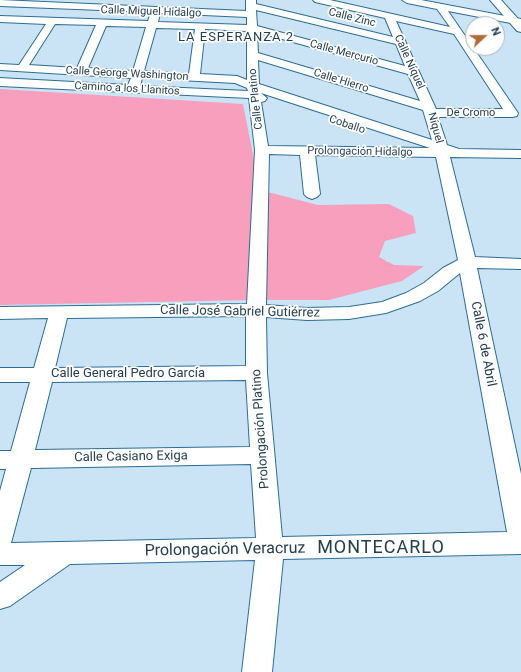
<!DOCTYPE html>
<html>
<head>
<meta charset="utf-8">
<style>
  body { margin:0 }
  #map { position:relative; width:521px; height:672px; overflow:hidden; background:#cae4f5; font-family:Roboto,sans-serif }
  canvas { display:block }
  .north { position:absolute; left:465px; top:16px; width:40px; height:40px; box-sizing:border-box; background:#fff; border:1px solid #a7b2b9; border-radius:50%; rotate:68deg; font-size:11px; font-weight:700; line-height:16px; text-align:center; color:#233e4f }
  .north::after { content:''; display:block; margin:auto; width:14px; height:18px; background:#ae6d36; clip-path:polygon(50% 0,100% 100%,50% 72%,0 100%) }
</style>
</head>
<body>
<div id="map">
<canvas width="521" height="672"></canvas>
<div class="north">N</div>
</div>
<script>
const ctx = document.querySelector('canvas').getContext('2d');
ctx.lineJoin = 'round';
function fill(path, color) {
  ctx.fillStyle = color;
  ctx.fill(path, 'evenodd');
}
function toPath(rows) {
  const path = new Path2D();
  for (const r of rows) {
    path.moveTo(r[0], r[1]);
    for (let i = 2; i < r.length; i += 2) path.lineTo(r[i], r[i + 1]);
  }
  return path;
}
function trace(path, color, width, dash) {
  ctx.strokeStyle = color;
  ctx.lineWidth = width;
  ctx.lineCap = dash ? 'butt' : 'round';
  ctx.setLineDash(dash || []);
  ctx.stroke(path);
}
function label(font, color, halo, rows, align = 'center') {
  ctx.font = font + ' Roboto,sans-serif';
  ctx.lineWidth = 3.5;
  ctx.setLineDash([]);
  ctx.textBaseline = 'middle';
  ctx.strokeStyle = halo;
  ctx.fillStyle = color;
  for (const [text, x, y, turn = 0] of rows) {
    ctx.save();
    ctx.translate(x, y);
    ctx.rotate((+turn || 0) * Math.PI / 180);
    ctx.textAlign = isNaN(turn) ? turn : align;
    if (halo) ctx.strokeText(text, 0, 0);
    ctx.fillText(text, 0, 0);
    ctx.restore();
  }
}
fill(toPath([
  [0,89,243,104,260,190,318,205,389,204,413,216,416,233,385,241,379,257,394,265,424,266,402,281,329,300,254,300,0,305]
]), '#f79fbc');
const minor = toPath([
  [0,0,246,11,246,0,256,0,256,4,393,37,385,18,315,2,313,0,330,0,450,27,437,9,407,3,402,0,421,0,521,19,521,25,448,11,518,113,517,116,512,117,438,117,447,145,459,149,521,150,521,158,450,157,475,257,521,259,521,269,477,268,521,474,521,554,283,559,272,672,242,672,255,560,70,564,10,606,0,609,0,582,25,565,0,565,0,491,6,469,0,469,0,451,11,451,30,382,0,382,0,368,34,368,48,318,0,319,0,307,247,304,255,150,249,98,0,86,0,78,128,85,131,78,0,70,0,64,19,65,46,24,0,22,0,16,148,21,151,12,0,6,0,0],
  [256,10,396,44,405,66,257,26,256,10],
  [160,13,247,17,247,25,158,22,160,13],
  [396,21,454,34,503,109,436,109,396,21],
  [55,24,96,25,77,68,29,65,55,24],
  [106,26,146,27,133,71,88,68,106,26],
  [156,28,195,29,189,74,144,71,156,28],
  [205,29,247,31,247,80,237,76,200,74,205,29],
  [257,32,408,74,420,101,258,53,257,32],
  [258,60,423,110,432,140,259,84,258,60],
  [142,78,235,83,247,88,248,91,140,86,142,78],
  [261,93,430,148,268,146,261,102,265,101,267,98,261,93],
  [269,154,300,155,304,194,307,197,312,199,317,197,320,194,315,155,436,157,458,260,443,268,424,283,406,293,382,302,349,307,307,308,266,305,269,154],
  [460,273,507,532,282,537,267,373,266,317,307,320,349,319,386,313,420,301,438,291,460,273],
  [246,316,246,366,55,368,67,318,246,316],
  [246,380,250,447,35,450,52,382,246,380],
  [251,464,256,538,11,543,31,468,251,464]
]);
const major = toPath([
  [490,0,501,0,521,22,521,32,517,31,490,0]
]);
trace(minor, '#2c6d94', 2);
trace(major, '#2c6d94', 2);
fill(minor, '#fff');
fill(major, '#fff');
label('11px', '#233e4f', '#fff', [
  ["Calle Miguel Hidalgo",151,12,2],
  ["Calle Zinc",352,18,14],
  ["Calle Mercurio",344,53,15],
  ["Calle Níquel",409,62,66],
  ["Calle George Washington",127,74,3],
  ["Calle Hierro",341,81,17],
  ["Camino a los Llanitos",127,89,3],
  ["Calle Platino",256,99,-96],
  ["De Cromo",471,113],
  ["Coballo",347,125,18],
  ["Níquel",435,128,75],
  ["Prolongación Hidalgo",360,152,1]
]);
ctx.letterSpacing = '1px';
label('13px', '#233e4f', '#fff', [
  ["LA ESPERANZA 2",236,38]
]);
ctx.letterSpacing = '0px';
label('13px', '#233e4f', '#fff', [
  ["Calle José Gabriel Gutiérrez",240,312,1],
  ["Calle 6 de Abril",483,344,79],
  ["Calle General Pedro García",128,374],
  ["Prolongación Platino",261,429,-94],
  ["Calle Casiano Exiga",131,457,-1]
]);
label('16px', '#233e4f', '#fff', [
  ["Prolongación Veracruz",225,550,-1]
]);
ctx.letterSpacing = '1px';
label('18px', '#233e4f', '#fff', [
  ["MONTECARLO",381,548]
]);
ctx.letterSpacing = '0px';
</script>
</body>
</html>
